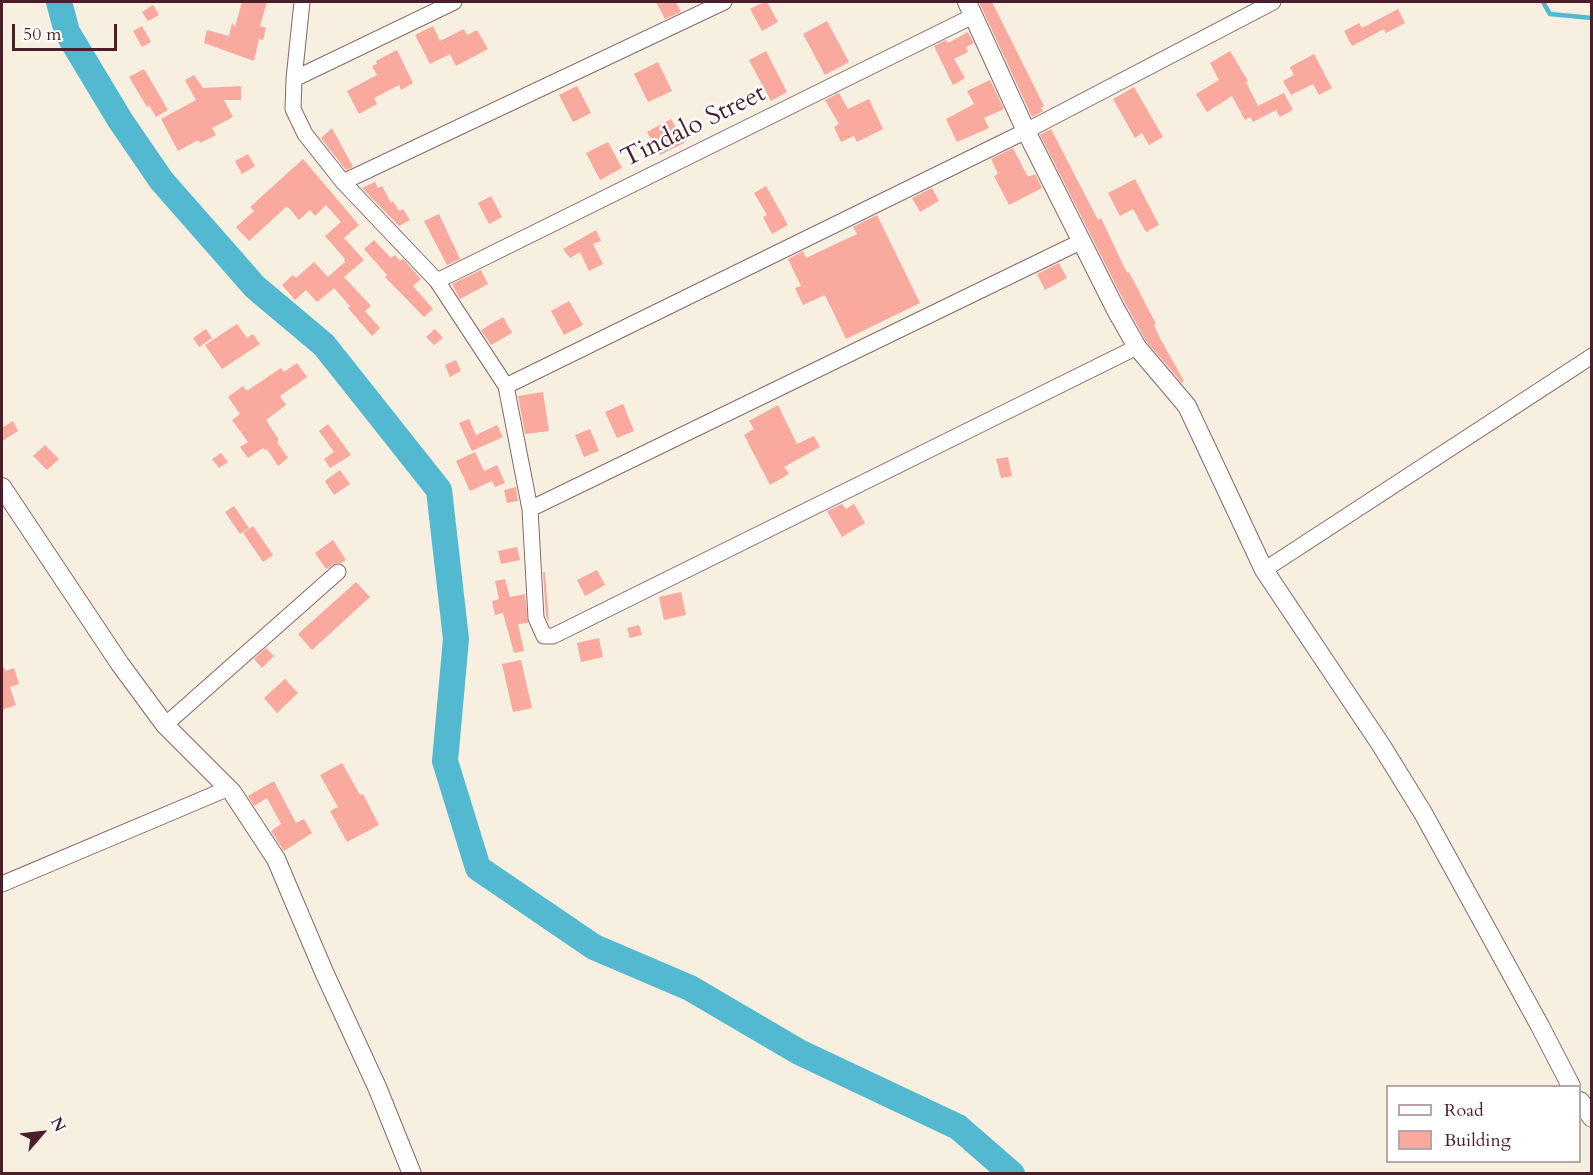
<!DOCTYPE html>
<html>
<head>
<meta charset="utf-8">
<style>
  body { margin:0 }
  #map { position:relative; width:1593px; height:1175px; overflow:hidden; background:#f7f0e0; font-family:Cardo,serif }
  canvas { display:block }
  .frame { position:absolute; inset:0; border:3px solid #4a1f2b; pointer-events:none }
  .legend { position:absolute; left:1386px; top:1085px; width:195px; height:78px; box-sizing:border-box; background:#fff; border:2px solid #b7a5aa; margin:0; padding:8px 10px; list-style:none; font-size:18px; color:#4a1f2b }
  .legend li { display:flex; align-items:center; gap:12px; height:30px }
  .legend b { width:30px; border:2px solid #b7a5aa }
  .north { position:absolute; left:12px; top:1103px; width:60px; height:60px; -webkit-text-stroke:4px #fff; paint-order:stroke; rotate:62deg; font-size:16px; font-weight:700; line-height:24px; text-align:center; color:#4a1f2b }
  .north::after { content:''; display:block; margin:auto; width:21px; height:27px; background:#4a1f2b; clip-path:polygon(50% 0,100% 100%,50% 72%,0 100%) }
  .scale { position:absolute; left:12px; top:24px; width:105px; height:27px; box-sizing:border-box; border:3px solid #4a1f2b; border-top:0; padding-left:8px; font-size:18px; line-height:21px; white-space:nowrap; color:#4a1f2b; -webkit-text-stroke:4px #fff; paint-order:stroke }
</style>
</head>
<body>
<div id="map">
<canvas width="1593" height="1175"></canvas>
<div class="frame"></div>
<ul class="legend">
<li><b style="height:8px;background:#fff"></b>Road</li>
<li><b style="height:16px;background:#f9a99e"></b>Building</li>
</ul>
<div class="north">N</div>
<div class="scale">50 m</div>
</div>
<script>
const ctx = document.querySelector('canvas').getContext('2d');
ctx.lineJoin = 'round';
function toPath(rows) {
  const path = new Path2D();
  for (const r of rows) {
    path.moveTo(r[0], r[1]);
    for (let i = 2; i < r.length; i += 2) path.lineTo(r[i], r[i + 1]);
  }
  return path;
}
function trace(path, color, width, dash) {
  ctx.strokeStyle = color;
  ctx.lineWidth = width;
  ctx.lineCap = dash ? 'butt' : 'round';
  ctx.setLineDash(dash || []);
  ctx.stroke(path);
}
function fill(path, color) {
  ctx.fillStyle = color;
  ctx.fill(path, 'evenodd');
}
function label(font, color, halo, rows, align = 'center') {
  ctx.font = font + ' Cardo,serif';
  ctx.lineWidth = 5;
  ctx.setLineDash([]);
  ctx.textBaseline = 'middle';
  ctx.strokeStyle = halo;
  ctx.fillStyle = color;
  for (const [text, x, y, turn = 0] of rows) {
    ctx.save();
    ctx.translate(x, y);
    ctx.rotate((+turn || 0) * Math.PI / 180);
    ctx.textAlign = isNaN(turn) ? turn : align;
    if (halo) ctx.strokeText(text, 0, 0);
    ctx.fillText(text, 0, 0);
    ctx.restore();
  }
}
trace(toPath([
  [1543,2,1550,14,1592,18]
]), '#53b9d1', 4.5);
trace(toPath([
  [59,2,67,32,120,120,161,180,255,287,324,345,439,490,456,639,445,761,478,868,594,947,690,988,799,1052,958,1127,1012,1174]
]), '#53b9d1', 26);
fill(toPath([
  [242,2,267,2,260,26,266,28,263,40,259,39,254,61,204,43,207,30,229,36,232,23,235,27],
  [656,2,676,2,681,12,665,19],
  [764,2,767,2,778,22,762,31,750,9],
  [979,2,992,2,1044,106,1041,108,1043,111,1032,117],
  [153,5,159,15,148,21,142,12],
  [1398,9,1405,23,1386,33,1384,29,1352,46,1344,31,1359,23,1362,28],
  [827,21,849,62,825,75,803,34],
  [142,26,151,42,142,47,133,31],
  [433,26,440,41,464,29,467,35,477,30,488,49,456,66,450,54,430,64,415,35],
  [968,32,974,43,966,47,968,52,954,59,965,78,953,85,934,46,946,40,948,43],
  [397,50,413,83,401,90,399,85,374,98,377,104,359,114,347,91,377,75,372,66,377,64,376,61],
  [766,51,787,92,771,101,749,60],
  [1230,51,1248,81,1246,82,1258,106,1284,93,1293,110,1280,117,1276,110,1253,122,1250,117,1245,120,1232,96,1207,112,1196,94,1219,80,1210,63],
  [1314,54,1332,88,1319,95,1313,84,1291,95,1283,81,1294,75,1290,67],
  [658,62,672,91,648,102,634,74],
  [144,69,168,110,156,117,149,105,147,107,129,77],
  [194,75,203,88,241,86,241,100,224,100,233,117,212,128,216,135,200,143,198,140,178,151,161,119,196,100,185,80],
  [990,80,1004,109,984,118,989,128,957,142,946,119,974,104,967,91],
  [577,86,591,113,573,122,559,95],
  [1134,87,1163,137,1149,145,1142,133,1135,138,1113,99],
  [839,93,848,109,869,99,883,129,857,142,854,136,841,142,834,127,839,124,825,100],
  [671,119,684,143,660,155,647,132],
  [332,128,353,167,346,170,321,138],
  [1051,129,1098,220,1101,218,1127,273,1129,272,1156,324,1154,325,1161,340,1184,381,1182,383,1146,341,1126,305,1040,135],
  [608,142,622,168,600,180,586,153],
  [1013,148,1028,177,1035,174,1042,188,1009,205,994,176,998,174,991,159],
  [248,154,255,166,242,174,235,161],
  [303,159,359,225,344,238,364,260,344,277,371,306,365,311,380,328,372,336,348,308,350,306,334,288,317,302,306,290,295,300,282,285,293,275,296,278,314,262,328,277,345,262,344,260,345,259,325,236,341,222,326,205,315,216,310,210,299,220,288,207,286,207,249,241,236,227,254,211,250,207],
  [1135,179,1159,225,1146,232,1133,209,1120,216,1108,193],
  [375,182,378,188,382,186,391,203,393,201,399,211,403,209,410,220,399,226,362,188],
  [766,186,788,225,772,234,763,217,767,215,754,193],
  [932,188,939,201,920,212,912,198],
  [491,196,502,217,489,224,478,203],
  [439,214,460,259,447,265,424,221],
  [877,215,920,303,846,339,825,295,803,305,795,288,801,286,788,259,803,251,806,258,857,234,853,227],
  [596,230,601,241,593,244,603,264,589,271,580,252,570,258,563,249],
  [374,240,391,258,395,255,400,261,403,259,421,279,413,286,433,309,424,317,385,277,387,275,364,249],
  [1059,263,1067,278,1045,290,1037,274],
  [481,270,488,284,460,299,452,284],
  [569,301,583,325,564,335,551,311],
  [503,317,512,333,491,345,481,330],
  [237,324,247,338,253,334,260,344,222,369,205,345],
  [206,329,212,338,199,347,193,338],
  [435,329,443,338,434,345,426,337],
  [456,360,461,371,450,377,445,365],
  [297,363,307,377,280,396,286,405,266,420,279,440,277,442,288,458,278,466,267,449,265,450,263,448,248,458,240,447,248,442,232,420,240,414,228,397,243,386,247,391,281,368,284,372],
  [543,392,549,431,525,434,518,396],
  [623,404,634,431,617,438,605,412],
  [778,405,797,444,814,436,820,447,784,467,789,474,770,485,744,435,754,429,749,421],
  [469,419,476,435,497,425,503,437,472,451,459,423],
  [13,421,18,431,2,441,2,428],
  [328,424,351,455,330,468,324,459,334,452,319,431],
  [590,429,599,451,584,457,575,435],
  [45,445,59,459,47,470,33,456],
  [475,452,484,471,497,465,505,483,495,487,492,481,470,491,456,461],
  [221,453,228,462,219,468,212,459],
  [1008,457,1012,476,1001,478,996,459],
  [340,470,350,484,334,495,325,481],
  [516,487,518,501,507,503,504,490],
  [842,504,846,509,854,504,865,523,842,537,827,511],
  [234,506,249,528,240,534,225,512],
  [253,526,273,555,263,562,243,533],
  [333,540,346,560,341,563,336,563,326,569,315,553],
  [517,547,520,560,501,564,498,551],
  [597,570,605,585,585,596,577,580],
  [543,572,545,572,549,622,546,616],
  [505,579,510,597,525,594,528,623,518,624,524,651,514,653,503,613,495,615,492,601,499,599,495,581],
  [356,582,370,597,312,650,298,634],
  [681,592,686,615,664,620,659,597],
  [639,625,642,635,630,638,627,628],
  [599,638,603,657,581,662,577,643],
  [266,648,274,656,262,668,254,659],
  [521,660,532,708,513,712,502,664],
  [4,667,5,671,14,668,19,684,10,687,16,705,2,710,2,668],
  [285,679,298,693,277,713,264,698],
  [342,763,360,795,363,794,379,825,347,842,330,811,338,807,320,775],
  [274,781,296,823,304,819,312,833,284,851,271,831,281,824,267,798,254,806,248,796]
]), '#f9a99e');
const minor = toPath([
  [302,2,294,79,293,109,305,134,343,182,437,281,506,386,530,509,536,618,544,636,553,636,1137,347],
  [294,79,454,2],
  [343,182,724,2],
  [437,281,973,16],
  [506,386,1026,131,1273,2],
  [530,509,1080,242],
  [1264,570,1592,356],
  [165,725,338,572],
  [2,884,229,788]
]);
const tertiary = toPath([
  [967,2,1026,131,1116,310,1137,347,1187,406,1264,570,1381,745,1423,813,1540,1026,1571,1086],
  [2,487,120,664,165,725,232,792,276,859,324,972,377,1087,412,1174],
  [1580,1101,1592,1118]
]);
trace(minor, '#87686a', 17);
trace(tertiary, '#87686a', 20);
trace(minor, '#fff', 15);
trace(tertiary, '#fff', 18);
label('26px', '#4a1f2b', '#fff', [
  ["Tindalo Street",694,127,-26]
]);
</script>
</body>
</html>
